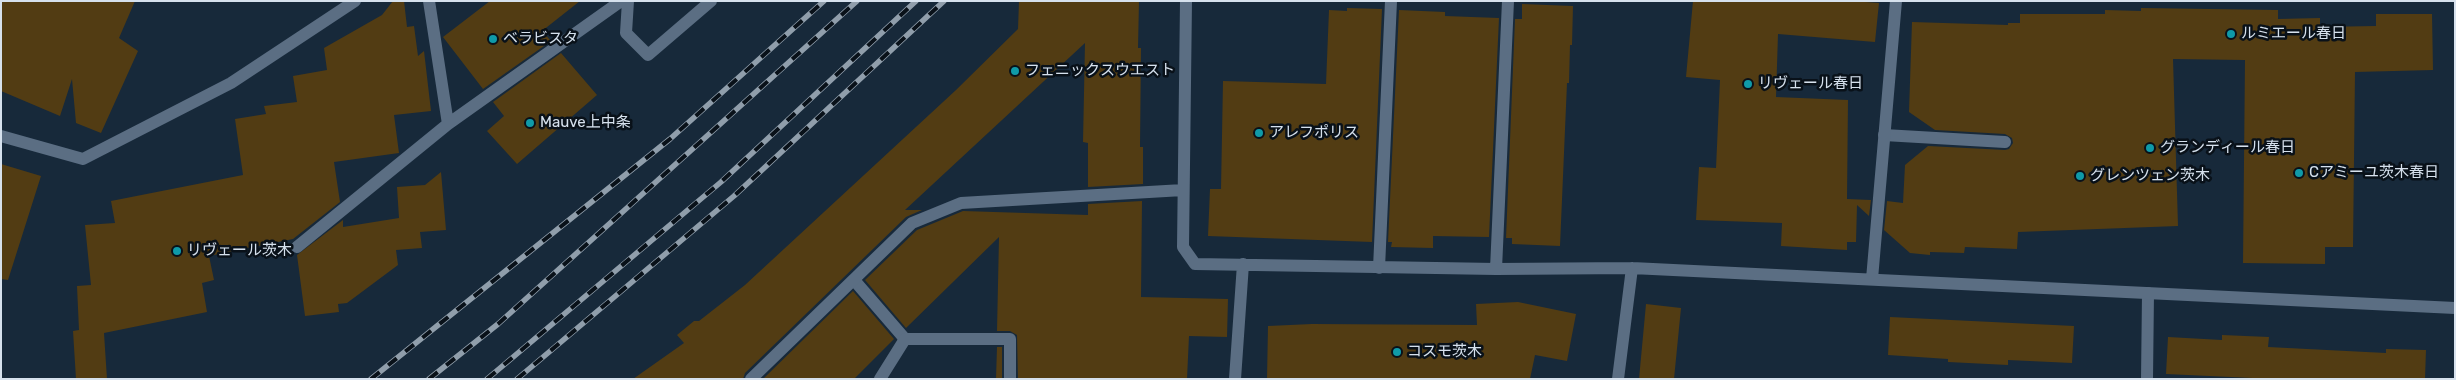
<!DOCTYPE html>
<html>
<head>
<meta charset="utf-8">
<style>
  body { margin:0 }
  #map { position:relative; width:2456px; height:380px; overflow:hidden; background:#17293a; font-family:Rubik,sans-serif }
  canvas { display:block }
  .frame { position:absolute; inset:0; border:2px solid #d6e1ed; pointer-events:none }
</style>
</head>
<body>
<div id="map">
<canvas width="2456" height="380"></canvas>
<div class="frame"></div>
</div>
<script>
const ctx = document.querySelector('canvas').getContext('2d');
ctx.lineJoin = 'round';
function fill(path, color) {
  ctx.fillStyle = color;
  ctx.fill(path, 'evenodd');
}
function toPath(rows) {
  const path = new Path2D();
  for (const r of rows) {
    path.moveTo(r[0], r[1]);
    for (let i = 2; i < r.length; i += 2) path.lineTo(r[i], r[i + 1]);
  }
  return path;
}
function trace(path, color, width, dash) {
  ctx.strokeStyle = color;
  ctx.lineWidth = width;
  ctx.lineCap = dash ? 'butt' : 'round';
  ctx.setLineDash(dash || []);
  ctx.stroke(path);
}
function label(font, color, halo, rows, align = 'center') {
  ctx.font = font + ' Rubik,"Noto Sans JP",sans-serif';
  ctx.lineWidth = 5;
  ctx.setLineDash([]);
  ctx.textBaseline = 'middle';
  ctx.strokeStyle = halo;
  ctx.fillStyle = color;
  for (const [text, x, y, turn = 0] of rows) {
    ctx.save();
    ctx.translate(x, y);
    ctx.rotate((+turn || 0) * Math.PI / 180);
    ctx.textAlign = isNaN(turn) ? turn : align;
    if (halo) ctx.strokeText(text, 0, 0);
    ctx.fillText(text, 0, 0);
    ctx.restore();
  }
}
fill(toPath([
  [1,1,135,1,119,38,138,51,101,133,76,123,72,79,60,116,1,91],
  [393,1,404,1,407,27,414,26,418,56,424,51,431,111,394,115,399,153,334,162,340,202,293,239,209,256,214,280,202,283,207,312,104,333,107,379,76,379,73,331,79,330,77,286,91,285,85,225,115,223,111,201,243,175,235,119,266,114,264,106,297,102,293,76,327,70,324,48,382,15],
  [490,1,580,1,542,31,551,41,483,89,443,37],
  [1019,1,1139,1,1138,48,1141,48,1140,147,1143,147,1143,184,1088,187,1088,143,1083,142,1085,43,905,210,922,210,906,217,745,373,743,379,633,379,684,343,677,335,694,321,699,321,745,285,956,90,1018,29],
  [1693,1,1852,1,1879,3,1875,42,1778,34,1776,97,1848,100,1847,199,1871,200,1869,216,1857,205,1856,242,1847,242,1847,250,1781,246,1782,223,1696,220,1699,167,1716,168,1720,80,1686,77],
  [1522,4,1573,6,1572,45,1570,45,1569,83,1567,83,1560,246,1512,244,1512,238,1506,238,1515,19,1522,19],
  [1347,8,1382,9,1372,242,1208,236,1210,189,1221,189,1223,81,1326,84,1329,10,1347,11],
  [2141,8,2278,10,2278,19,2320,18,2320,27,2376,26,2376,14,2432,14,2433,70,2355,72,2353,247,2325,247,2325,264,2243,263,2245,60,2173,59,2178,226,2018,232,2017,249,1965,247,1964,253,1930,252,1930,255,1910,253,1884,230,1887,201,1903,203,1905,165,1928,146,2005,150,2009,149,2013,143,2012,138,2005,134,1935,130,1909,112,1912,22,2008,25,2008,23,2020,23,2020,14,2105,14,2105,10,2141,11],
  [1399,10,1445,12,1445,16,1499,18,1489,237,1433,236,1433,248,1391,247,1392,242,1388,242],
  [561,53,597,95,517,164,487,131,504,116,493,102],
  [1,164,41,176,8,280,1,279],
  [441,172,446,230,420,232,422,248,396,250,398,265,347,303,338,304,339,312,305,316,297,255,343,220,343,227,399,218,397,187,425,185],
  [1142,201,1141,297,1228,299,1227,337,1189,336,1187,379,1018,379,1017,335,1010,331,997,331,999,237,906,328,865,280,917,230,963,211,1088,215,1088,204],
  [853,291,894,339,854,379,763,379],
  [1518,302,1576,314,1567,361,1535,355,1530,379,1267,379,1268,326,1312,324,1477,325,1476,304],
  [1646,304,1681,308,1674,379,1639,379],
  [1890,317,2074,326,2072,363,2008,360,2008,365,1948,362,1948,359,1888,355],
  [2222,335,2269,337,2268,347,2386,353,2386,349,2426,350,2425,379,2274,379,2166,374,2168,337,2222,340],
  [997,347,1002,347,1002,379,996,379]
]), '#523c13');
trace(toPath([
  [1884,135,2005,142],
  [854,280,905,339],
  [2147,379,2148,293]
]), '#5b6e83', 12);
trace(toPath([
  [429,1,448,124],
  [628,1,626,33,648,55,711,1],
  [1186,1,1183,247,1195,264,1496,269,1632,268,2455,308],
  [1,136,83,159,231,83,355,1],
  [297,247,448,124,621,1],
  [1379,268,1391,1],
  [1496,269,1508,1],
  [1872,279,1896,1],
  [751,379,912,223,961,203,1183,190],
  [880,379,905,339,1010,339,1010,379],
  [1235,379,1243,264],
  [1618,379,1632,268]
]), '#5b6e83', 12);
const rail = toPath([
  [371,379,670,139,824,1],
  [429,379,498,324,857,1],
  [487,379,721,182,916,1],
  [517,379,734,196,944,1]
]);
trace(rail, '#909eab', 5.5);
trace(rail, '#091119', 4, [11]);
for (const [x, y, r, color] of [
  [2231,34,5,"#0f9aa8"],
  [493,39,5,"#0f9aa8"],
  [1015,71,5,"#0f9aa8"],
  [1748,84,5,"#0f9aa8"],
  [530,123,5,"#0f9aa8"],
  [1259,133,5,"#0f9aa8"],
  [2150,148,5,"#0f9aa8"],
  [2299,173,5,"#0f9aa8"],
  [2080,176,5,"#0f9aa8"],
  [177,251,5,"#0f9aa8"],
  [1397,352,5,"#0f9aa8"]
]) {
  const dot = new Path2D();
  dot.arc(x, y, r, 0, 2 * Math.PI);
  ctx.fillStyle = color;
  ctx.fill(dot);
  trace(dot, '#091119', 2);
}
label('15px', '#d6e1ed', '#091119', [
  ["ルミエール春日",2241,34],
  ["ベラビスタ",503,39],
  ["フェニックスウエスト",1025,71],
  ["リヴェール春日",1758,84],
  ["Mauve上中条",540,123],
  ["アレフポリス",1269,133],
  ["グランディール春日",2160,148],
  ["Cアミーユ茨木春日",2309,173],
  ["グレンツェン茨木",2090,176],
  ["リヴェール茨木",187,251],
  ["コスモ茨木",1407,352]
], 'left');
</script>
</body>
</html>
